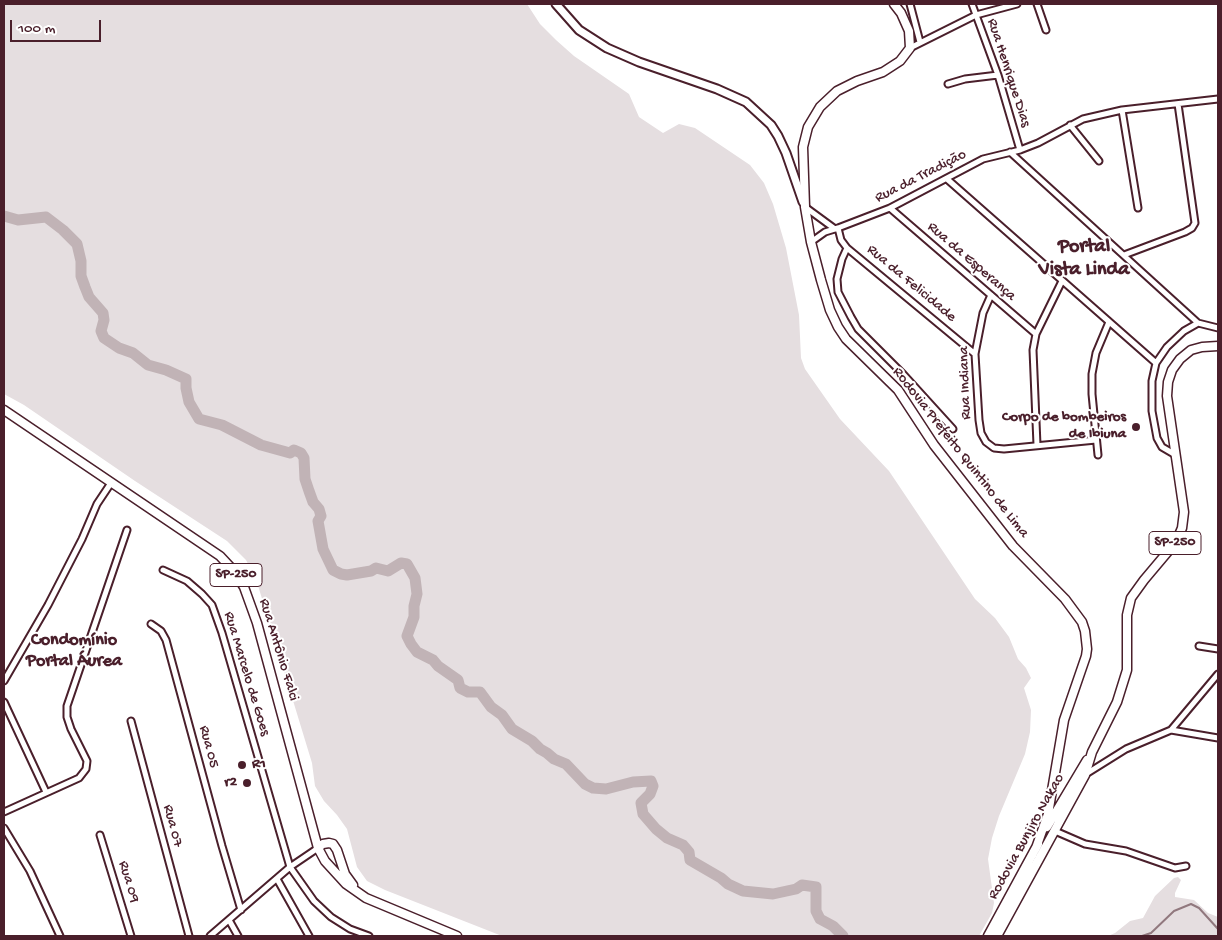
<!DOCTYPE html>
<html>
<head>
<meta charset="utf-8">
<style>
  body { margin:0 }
  #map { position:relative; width:1222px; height:940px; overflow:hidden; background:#fff; font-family:"Gochi Hand",sans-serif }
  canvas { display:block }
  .frame { position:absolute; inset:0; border:5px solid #4a1f2b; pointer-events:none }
  .scale { position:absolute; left:10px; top:20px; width:91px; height:22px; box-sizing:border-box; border:2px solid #4a1f2b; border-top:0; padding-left:6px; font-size:15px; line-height:18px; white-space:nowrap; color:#4a1f2b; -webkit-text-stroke:4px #fff; paint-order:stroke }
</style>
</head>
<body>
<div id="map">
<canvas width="1222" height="940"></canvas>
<div class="frame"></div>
<div class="scale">100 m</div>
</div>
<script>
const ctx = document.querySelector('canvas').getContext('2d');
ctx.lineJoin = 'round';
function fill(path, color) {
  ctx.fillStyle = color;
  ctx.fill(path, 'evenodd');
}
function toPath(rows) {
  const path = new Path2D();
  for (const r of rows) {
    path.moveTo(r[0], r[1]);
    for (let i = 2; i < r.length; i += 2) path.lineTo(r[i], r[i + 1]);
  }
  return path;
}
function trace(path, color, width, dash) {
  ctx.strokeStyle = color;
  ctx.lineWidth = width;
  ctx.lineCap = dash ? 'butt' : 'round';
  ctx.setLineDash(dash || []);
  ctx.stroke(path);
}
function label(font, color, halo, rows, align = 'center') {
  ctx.font = font + ' "Gochi Hand",sans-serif';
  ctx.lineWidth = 4;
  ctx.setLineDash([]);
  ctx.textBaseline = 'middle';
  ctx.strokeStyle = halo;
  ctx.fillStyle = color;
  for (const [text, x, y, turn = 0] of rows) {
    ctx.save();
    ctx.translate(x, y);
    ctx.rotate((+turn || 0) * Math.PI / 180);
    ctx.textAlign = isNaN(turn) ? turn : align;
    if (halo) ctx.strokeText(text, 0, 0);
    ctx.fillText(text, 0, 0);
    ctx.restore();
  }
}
fill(toPath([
  [4,4,527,4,540,24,556,40,574,56,629,94,639,117,663,133,679,124,695,128,750,165,764,183,773,204,786,248,799,315,801,358,805,369,840,419,889,471,975,599,995,618,1009,637,1018,659,1026,668,1031,678,1024,688,1031,710,1030,732,1025,754,999,816,992,838,988,859,994,903,992,913,979,936,502,936,385,890,367,881,357,867,347,829,337,815,324,801,315,786,312,763,256,579,246,560,227,541,135,481,24,405,4,394],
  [1178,877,1181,880,1175,893,1175,897,1194,900,1208,913,1218,917,1218,936,1108,936,1115,933,1130,921,1143,918,1155,896,1174,878]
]), '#e5dee0');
trace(toPath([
  [1142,936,1151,933,1174,911,1191,904,1199,908,1218,929]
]), '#91787e', 2);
trace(toPath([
  [4,216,18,220,46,217,63,230,77,244,81,261,81,276,85,287,89,297,103,313,104,320,101,331,104,338,119,348,133,353,148,365,166,370,186,379,186,388,189,402,199,419,222,425,261,445,290,453,294,450,301,453,304,458,305,479,309,491,313,502,319,509,321,516,318,521,323,549,333,570,341,574,347,575,371,571,376,568,388,571,401,563,407,564,415,578,417,594,414,606,414,617,407,636,411,644,417,652,433,660,438,666,458,680,460,688,468,692,480,692,491,707,502,715,512,729,532,741,540,749,547,753,554,759,566,764,585,784,593,788,606,789,633,782,651,781,653,786,650,794,641,803,643,814,656,829,667,838,683,845,689,852,690,860,721,878,728,884,743,891,773,894,796,889,802,885,816,887,816,911,820,919,833,926,843,936]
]), '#c1b3b6', 11);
const street = toPath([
  [910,4,920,42],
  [972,4,998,75,1020,150],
  [1037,4,1046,30],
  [910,48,976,15,1017,4],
  [948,84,965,79,998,75],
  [1122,110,1138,208],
  [1070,125,1099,161],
  [1010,152,1198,323,1218,328],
  [947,179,1156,363],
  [805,207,835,229],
  [890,208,1036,334],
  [838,228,841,240,847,248,975,354],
  [811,242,825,232,838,228,890,208,983,159,1020,150,1038,143,1083,119,1122,110,1218,99],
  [847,248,842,259,837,279,838,292,851,317,858,329,903,374,953,429],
  [1124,255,1185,232,1192,228,1195,223,1178,104],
  [991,295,983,313,975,354,979,420,981,433,986,442,994,448,1004,449,1096,440],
  [1037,445,1033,350,1036,334,1062,281],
  [1174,454,1162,447,1157,438,1152,411,1152,381,1156,363,1167,347,1184,331,1198,323],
  [1098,455,1092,394,1092,374,1096,353,1109,322],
  [163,570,187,581,202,594,212,605,222,633,290,867,314,901,331,917,350,929,369,936],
  [151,624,161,631,166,640,222,846,241,910],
  [1199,646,1218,649],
  [4,681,48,605,82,539,97,504,111,483],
  [4,702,46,792],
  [131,721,189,936],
  [1171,730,1218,738],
  [1086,774,1126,749,1171,730,1218,674],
  [4,812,79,778,86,769,87,761,71,729,67,717,67,706,127,530],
  [4,828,30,871,60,936],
  [1055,831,1085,844,1126,851,1175,868,1186,866],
  [100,835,131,936],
  [277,879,309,936],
  [229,920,238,936],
  [210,936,290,867,318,848]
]);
const secondary = toPath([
  [556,4,579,30,607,48,639,62,717,89,746,102,771,125,778,136,786,153,803,202]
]);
const primary = toPath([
  [894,4,901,13,909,31,910,48,900,61,883,72,857,81,837,91,820,107,808,127,803,147,805,207,811,242,821,280,830,310,838,327,846,339,898,390,934,445,1013,546,1065,599,1082,622,1085,631,1087,649,1086,656,1064,720,1048,814,1036,848],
  [4,410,220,556,234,571,244,587,257,623,318,848,325,861,346,884,366,898,457,936],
  [1047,827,1087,760],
  [318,848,323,844,329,843,333,844,337,850,345,874,353,885],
  [988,936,1038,844],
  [997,936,1085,775,1092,752,1117,702,1127,670,1127,615,1131,598,1144,580,1176,542,1182,528,1184,512,1167,396,1168,382,1172,370,1180,359,1191,350,1202,347,1218,346]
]);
trace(street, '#4a1f2b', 9);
trace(secondary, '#4a1f2b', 11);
trace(primary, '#4a1f2b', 11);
trace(street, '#fff', 5);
trace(secondary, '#fff', 7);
trace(primary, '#fff', 8);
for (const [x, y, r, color] of [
  [1136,427,5,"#4a1f2b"],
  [242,765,5,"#4a1f2b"],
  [247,783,5,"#4a1f2b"]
]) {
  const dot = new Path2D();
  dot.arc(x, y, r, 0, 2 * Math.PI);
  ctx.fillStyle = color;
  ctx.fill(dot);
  trace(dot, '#fff', 2);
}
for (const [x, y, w] of [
  [1175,543,52],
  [236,575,52]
]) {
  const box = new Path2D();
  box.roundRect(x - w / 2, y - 11.5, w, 23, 4);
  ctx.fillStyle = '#fff';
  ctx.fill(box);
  trace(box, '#4a1f2b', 1);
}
label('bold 14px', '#4a1f2b', null, [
  ["SP-250",1175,543],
  ["SP-250",236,575]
]);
label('15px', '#4a1f2b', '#fff', [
  ["Rua Henrique Dias",1008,73,72],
  ["Rua da Tradição",921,177,-27],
  ["Rua da Esperança",971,262,41],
  ["Rua da Felicidade",911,284,40],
  ["Rua Indiana",966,383,-92],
  ["Rodovia Prefeito Quintino de Lima",960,453,52],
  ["Rua Antônio Falci",278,650,73],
  ["Rua Marcelo de Goes",246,674,73],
  ["Rua 05",208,747,75],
  ["Rua 07",172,826,75],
  ["Rodovia Bunjiro Nakao",1027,837,-61],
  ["Rua 09",128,882,73]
]);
label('bold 15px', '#4a1f2b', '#fff', [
  ["Corpo de bombeiros",1126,418],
  ["de Ibiuna",1126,435],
  ["R1",252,765,"left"],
  ["r2",237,783]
], 'right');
label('bold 18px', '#4a1f2b', '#fff', [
  ["Condomínio",74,641],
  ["Portal Áurea",74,662]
]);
label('bold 20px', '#4a1f2b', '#fff', [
  ["Portal",1084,248],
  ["Vista Linda",1084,271]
]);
</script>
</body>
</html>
